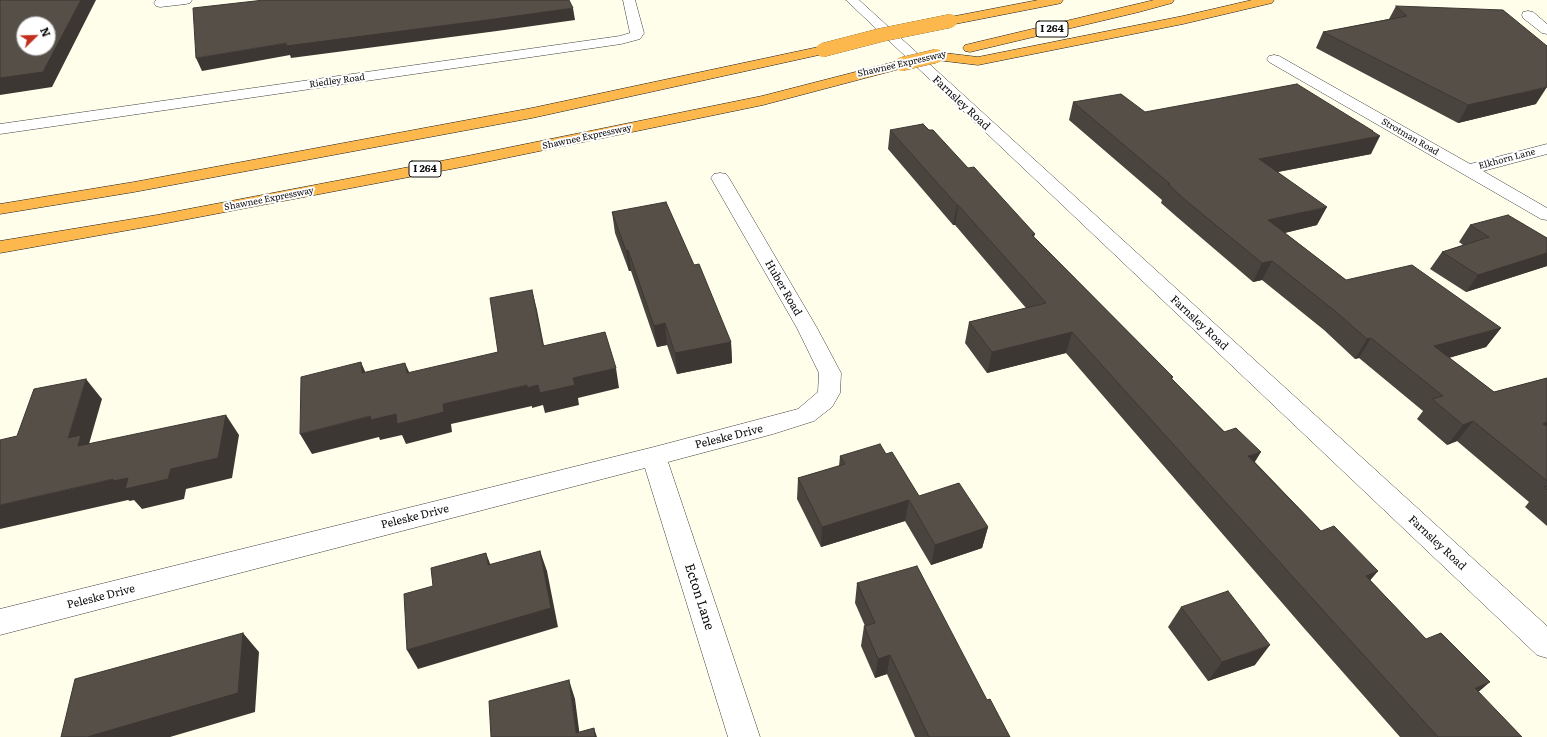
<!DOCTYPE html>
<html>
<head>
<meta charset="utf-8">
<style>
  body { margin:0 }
  #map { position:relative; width:1547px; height:737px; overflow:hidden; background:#fffeeb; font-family:Literata,serif }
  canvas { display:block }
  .north { position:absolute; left:16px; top:16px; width:40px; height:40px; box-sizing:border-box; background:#fff; border:1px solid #9e9e9e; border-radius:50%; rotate:67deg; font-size:11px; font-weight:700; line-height:16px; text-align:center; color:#0c0c0c }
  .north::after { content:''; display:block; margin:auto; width:14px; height:18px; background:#c32f1d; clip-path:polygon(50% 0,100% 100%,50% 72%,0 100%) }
</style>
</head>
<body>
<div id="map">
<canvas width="1547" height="737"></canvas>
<div class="north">N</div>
</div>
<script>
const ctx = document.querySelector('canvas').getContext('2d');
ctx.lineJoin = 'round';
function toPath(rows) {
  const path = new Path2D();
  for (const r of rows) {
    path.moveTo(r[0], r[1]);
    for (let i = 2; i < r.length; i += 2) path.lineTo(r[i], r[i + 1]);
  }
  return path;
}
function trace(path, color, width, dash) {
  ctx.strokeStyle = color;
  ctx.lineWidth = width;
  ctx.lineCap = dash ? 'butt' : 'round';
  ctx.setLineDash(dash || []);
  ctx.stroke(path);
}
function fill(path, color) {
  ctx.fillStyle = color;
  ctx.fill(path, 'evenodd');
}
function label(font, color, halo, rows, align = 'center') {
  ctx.font = font + ' Literata,serif';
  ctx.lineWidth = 4;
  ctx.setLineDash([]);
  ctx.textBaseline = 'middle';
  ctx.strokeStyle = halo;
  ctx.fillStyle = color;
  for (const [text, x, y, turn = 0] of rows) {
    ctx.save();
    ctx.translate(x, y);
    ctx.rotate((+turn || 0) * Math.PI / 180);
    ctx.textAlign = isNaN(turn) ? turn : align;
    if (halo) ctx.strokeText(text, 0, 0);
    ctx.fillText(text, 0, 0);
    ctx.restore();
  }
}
const minor = toPath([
  [156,0,192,0,190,3,186,4,160,7,156,6,154,3,156,0],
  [623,0,635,0,644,33,640,39,621,44,0,134,0,124,620,36,630,33,623,0],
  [846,0,859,0,1547,626,1547,658,1537,655,846,0],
  [1528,11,1533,12,1547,24,1547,34,1542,33,1523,18,1522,15,1523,12,1528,11],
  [1274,55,1279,56,1470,164,1547,144,1547,154,1483,171,1547,208,1547,220,1541,219,1269,62,1267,59,1269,56,1274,55],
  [720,173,726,174,729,178,817,328,841,373,840,393,832,407,814,421,773,434,668,462,760,737,728,737,645,468,0,635,0,609,654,447,798,409,818,392,819,373,797,328,711,178,714,174,720,173]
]);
const motorway = toPath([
  [1038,0,1063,0,1061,3,1057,4,950,25,945,24,944,21,945,18,950,17,1038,0],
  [1154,0,1174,0,1172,3,1139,12,970,52,965,51,963,48,965,45,1154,0],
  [1252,0,1274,0,1272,3,1183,24,978,65,936,60,931,59,929,56,931,53,936,52,978,57,1183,16,1252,0],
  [823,46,828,47,830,50,828,53,532,118,134,192,0,214,0,204,134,182,532,108,823,46],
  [902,60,907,61,909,64,907,67,763,105,467,166,157,225,0,253,0,241,157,215,467,156,762,96,902,60]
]);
trace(minor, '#3f3f3f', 1);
trace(motorway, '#1d1d1d', 1);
fill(minor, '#fff');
fill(motorway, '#fcb84d');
const motorwayBridge = toPath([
  [823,50,881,35,950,21],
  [902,64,936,56]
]);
trace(motorwayBridge, '#1d1d1d', 14, []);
trace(motorwayBridge, '#fcb84d', 14);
fill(toPath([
  [1396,6,1536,104,1458,123,1316,48,1323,32,1389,19],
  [1073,102,1145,112,1373,132,1371,154,1278,172,1317,225,1285,233,1346,280,1501,328,1486,347,1449,358,1494,392,1547,378,1547,526,1525,507,1529,502,1457,441,1447,445,1417,419,1423,411,1359,358,1355,359,1324,330,1262,280,1253,282,1177,217,1161,203,1162,200,1069,120],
  [890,130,929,130,1035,234,1034,237,1173,377,1172,379,1255,462,1321,531,1378,571,1370,580,1426,639,1522,737,1400,737,1303,627,1066,353,987,373,965,343,969,322,1026,308,955,225,953,225,888,149],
  [612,212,694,265,731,342,732,363,677,374,667,345,657,347,631,271,629,271,615,233],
  [1470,225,1547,238,1547,266,1466,292,1430,269,1442,252,1463,245,1459,242],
  [886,454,919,496,988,527,982,548,931,565,905,521,821,547,797,499,798,478,839,466,840,456],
  [857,583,987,700,1010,737,915,737,887,674,875,678,861,646,864,626,865,626,855,603],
  [1181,607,1255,665,1208,681,1168,627]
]), '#49443e');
fill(toPath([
  [81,0,96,0,52,87,0,95,0,78],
  [573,8,575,20,497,31,291,58,290,55,202,71,196,58,286,43],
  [1547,87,1536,104,1458,123,1468,105],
  [1373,131,1370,138,1380,136,1371,154,1251,177,1259,159],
  [957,205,958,205,955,225,953,225],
  [1327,207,1317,225,1259,239,1268,220],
  [628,250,631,271,629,271,626,251],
  [1547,253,1547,266,1466,292,1478,275],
  [1272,261,1262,280,1253,282,1262,263],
  [532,290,537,310,548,366,543,346],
  [665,323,667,345,657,347,654,326],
  [1501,328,1486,347,1420,366,1434,346],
  [1072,332,1066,353,987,373,992,352],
  [1371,338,1359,358,1355,359,1367,339],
  [731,342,732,363,677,374,675,353],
  [361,362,370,383,362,373],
  [405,363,414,383,407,373],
  [616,368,619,388,578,398,579,405,545,413,543,405,532,408,532,406,451,424,452,432,406,444,402,435,380,440,379,437,312,454,300,434,370,416,396,414,527,385,538,385],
  [86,379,102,399,85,458,68,438],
  [226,415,239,435,232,478,186,489,184,499,142,509,134,500,130,501,128,500,0,529,0,505,113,479],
  [1473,421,1457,441,1447,445,1463,425],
  [1547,422,1547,437,1543,424],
  [1261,452,1248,473,1248,456],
  [909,500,905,521,821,547,822,527],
  [988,527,982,548,931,565,935,545],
  [540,551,547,571,558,627,418,669,407,650],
  [486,553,494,574,488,565],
  [1378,571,1361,591,1366,576],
  [243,633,259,652,255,712,170,737,87,737],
  [1270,645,1255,665,1208,681,1222,662],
  [890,655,887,674,875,678,878,659],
  [569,680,575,699,580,737,576,733],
  [1490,682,1468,701,1475,688],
  [594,728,597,737,595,737]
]), '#3c3732');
const building = toPath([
  [0,0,81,0,43,72,0,78,0,0],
  [24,24,48,24,48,48,24,48,24,24],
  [264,0,569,0,573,8,495,19,286,46,286,43,196,58,193,8,264,0],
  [1396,6,1503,10,1547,46,1547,87,1468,105,1323,32,1407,16,1396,6],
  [1297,84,1373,131,1372,131,1380,136,1259,159,1327,207,1268,220,1346,280,1412,265,1501,328,1434,346,1494,392,1547,378,1547,422,1543,424,1547,426,1547,481,1473,421,1463,425,1432,399,1443,396,1371,338,1367,339,1335,311,1272,261,1262,263,1184,199,1168,184,1170,184,1073,102,1121,94,1145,112,1297,84],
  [923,124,929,130,933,130,968,168,974,167,1035,234,1032,235,1173,377,1171,378,1224,432,1236,428,1261,452,1248,456,1321,531,1334,526,1378,571,1366,576,1426,639,1441,633,1490,682,1475,688,1522,737,1438,737,1320,607,1072,332,992,352,969,322,1046,303,958,205,957,205,890,130,923,124],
  [666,202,694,265,699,264,731,342,675,353,665,323,654,326,628,250,626,251,612,212,666,202],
  [1508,215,1547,238,1547,253,1478,275,1442,252,1489,237,1470,225,1508,215],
  [532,290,543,346,605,332,616,368,573,378,575,385,540,393,538,385,527,388,527,385,443,404,444,412,397,424,396,414,371,420,370,416,300,434,301,377,361,362,362,373,405,363,407,373,498,352,490,298,532,290],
  [86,379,68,438,81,435,78,446,226,415,218,458,171,469,168,479,125,489,128,478,113,481,113,479,0,505,0,440,17,436,34,389,86,379],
  [880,444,886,454,892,452,919,496,959,483,988,527,935,545,909,500,822,527,798,478,845,464,840,456,880,444],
  [1547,486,1547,490,1544,487,1547,486],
  [540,551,551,608,407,650,404,594,433,586,431,568,486,553,488,565,540,551],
  [917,566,987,700,990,699,1010,737,929,737,890,655,878,659,864,626,875,623,857,583,917,566],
  [1228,591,1270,645,1222,662,1181,607,1228,591],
  [243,633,238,693,87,737,61,737,75,679,243,633],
  [569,680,576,733,594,728,595,737,491,737,489,701,569,680]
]);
fill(building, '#554f48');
trace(building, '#3c3732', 1);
label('9px', '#0c0c0c', '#fff', [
  ["Shawnee Expressway",902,64,-13],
  ["Riedley Road",337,81,-8],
  ["Shawnee Expressway",587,137,-12],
  ["Strotman Road",1410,137,30],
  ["Elkhorn Lane",1507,159,-15],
  ["Shawnee Expressway",269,199,-11]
]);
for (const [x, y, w] of [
  [1052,29,32],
  [425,169,32]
]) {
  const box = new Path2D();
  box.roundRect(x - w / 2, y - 8, w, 16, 3);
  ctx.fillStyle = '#fff';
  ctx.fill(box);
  trace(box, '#0c0c0c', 1);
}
label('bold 10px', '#0c0c0c', null, [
  ["I 264",1052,29],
  ["I 264",425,169]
]);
label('11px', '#0c0c0c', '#fff', [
  ["Farnsley Road",961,103,43],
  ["Huber Road",783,288,60],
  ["Farnsley Road",1199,323,43],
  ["Peleske Drive",729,437,-14],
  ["Peleske Drive",415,517,-14],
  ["Farnsley Road",1437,543,43],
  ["Peleske Drive",101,597,-14]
]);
label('13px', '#0c0c0c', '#fff', [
  ["Ecton Lane",699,597,72]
]);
</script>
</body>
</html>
